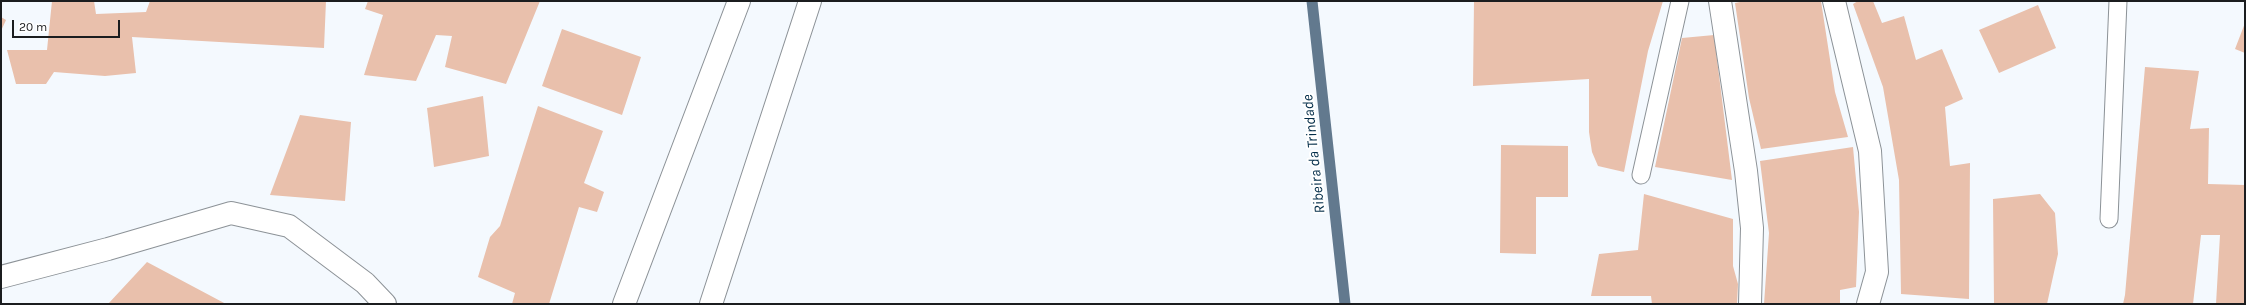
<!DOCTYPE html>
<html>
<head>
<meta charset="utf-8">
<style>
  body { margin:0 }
  #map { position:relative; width:2246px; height:305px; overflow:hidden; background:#f4f9fe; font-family:Karla,sans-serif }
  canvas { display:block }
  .frame { position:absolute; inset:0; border:2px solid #1b1d1f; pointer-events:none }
  .scale { position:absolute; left:12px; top:20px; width:108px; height:18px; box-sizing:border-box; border:2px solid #1b1d1f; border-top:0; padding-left:5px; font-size:12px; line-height:14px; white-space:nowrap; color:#1b1d1f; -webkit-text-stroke:3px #fff; paint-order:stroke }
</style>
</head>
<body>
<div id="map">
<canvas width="2246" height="305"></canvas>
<div class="frame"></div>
<div class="scale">20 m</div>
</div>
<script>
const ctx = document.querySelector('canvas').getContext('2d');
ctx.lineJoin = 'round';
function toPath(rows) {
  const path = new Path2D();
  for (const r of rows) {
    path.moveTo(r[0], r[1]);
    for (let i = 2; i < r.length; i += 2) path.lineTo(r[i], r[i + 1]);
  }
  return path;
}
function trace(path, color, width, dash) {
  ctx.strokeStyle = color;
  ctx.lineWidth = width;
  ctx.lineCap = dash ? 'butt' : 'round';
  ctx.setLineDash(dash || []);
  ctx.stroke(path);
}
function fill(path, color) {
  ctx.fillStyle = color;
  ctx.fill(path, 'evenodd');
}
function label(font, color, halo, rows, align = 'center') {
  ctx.font = font + ' Karla,sans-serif';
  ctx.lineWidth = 4;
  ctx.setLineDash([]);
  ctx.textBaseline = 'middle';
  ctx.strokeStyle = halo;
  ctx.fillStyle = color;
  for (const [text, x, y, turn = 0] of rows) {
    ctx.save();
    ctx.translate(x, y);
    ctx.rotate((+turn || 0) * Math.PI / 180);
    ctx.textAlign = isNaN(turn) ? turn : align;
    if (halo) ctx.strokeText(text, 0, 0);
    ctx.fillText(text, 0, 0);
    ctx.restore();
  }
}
trace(toPath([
  [1312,1,1345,304]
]), '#62798e', 11);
fill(toPath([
  [52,1,94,1,96,14,146,12,150,1,326,1,324,48,132,37,136,73,105,76,54,72,46,84,16,84,7,50,47,50],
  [368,1,540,1,506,84,445,67,452,36,436,35,416,81,364,75,383,15,365,9],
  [1474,1,1663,1,1648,51,1624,172,1598,166,1592,152,1589,132,1589,79,1473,86],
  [1745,1,1821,1,1835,92,1848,137,1761,149,1749,98,1735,3],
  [1858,1,1873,1,1882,23,1904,16,1916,60,1942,49,1963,99,1945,107,1950,166,1970,163,1969,299,1901,294,1899,180,1883,87,1853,4],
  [2038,5,2056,48,1999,73,1979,30],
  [1,17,6,20,1,31],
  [2245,23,2245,53,2235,49],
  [562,29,641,57,622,115,542,86],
  [1714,35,1732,180,1655,167,1682,38],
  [2145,67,2199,71,2190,129,2209,128,2208,184,2245,185,2245,304,2216,304,2220,235,2201,235,2193,304,2123,304,2125,295],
  [483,96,489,156,434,167,427,108],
  [538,106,603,131,584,183,604,192,597,212,579,207,549,304,512,304,515,293,478,277,490,237,500,226],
  [300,115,351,122,345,201,270,195],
  [1501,145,1568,146,1568,197,1536,197,1536,254,1500,253],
  [1853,147,1859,212,1856,287,1840,290,1840,304,1764,304,1769,233,1760,161],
  [1644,194,1733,219,1733,266,1738,284,1737,304,1652,304,1651,296,1591,296,1599,254,1638,250],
  [2040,194,2055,213,2058,254,2047,304,1994,304,1993,199],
  [147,262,226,304,108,304]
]), '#e9c0ac');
const lane = toPath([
  [1641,175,1680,1],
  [2109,219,2118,1]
]);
const street = toPath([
  [1720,1,1746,171,1752,228,1750,304],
  [1834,1,1870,151,1877,272,1868,304],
  [1,277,108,249,231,213,289,226,365,283,385,304],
  [711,304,810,1]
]);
const secondary = toPath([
  [624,304,739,1]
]);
trace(lane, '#8c9297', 19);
trace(street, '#8c9297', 24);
trace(secondary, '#8c9297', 24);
trace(lane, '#fff', 17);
trace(street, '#fff', 22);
trace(secondary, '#fff', 22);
label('italic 15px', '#022c48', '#fff', [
  ["Ribeira da Trindade",1314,154,-96]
]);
</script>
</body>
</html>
